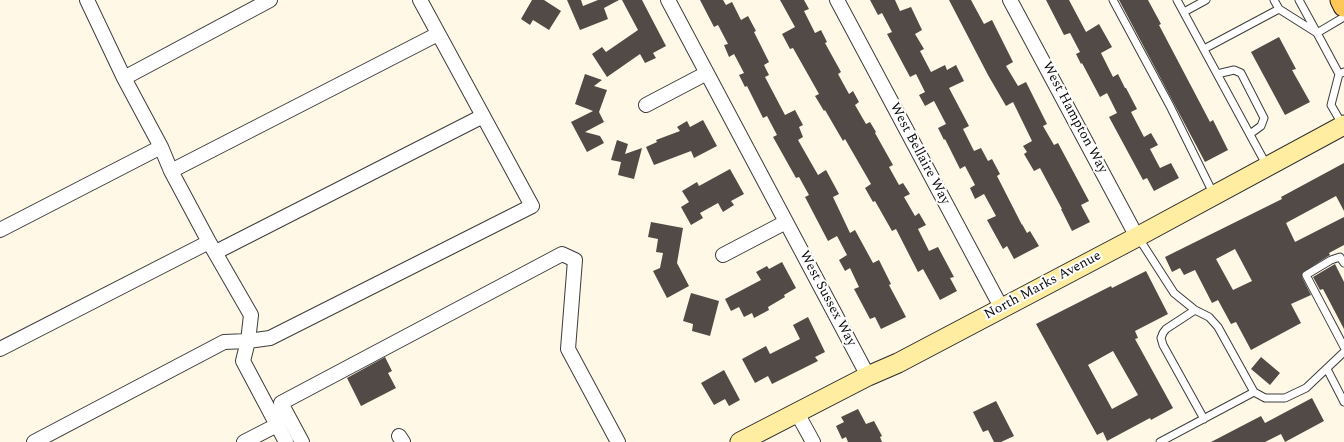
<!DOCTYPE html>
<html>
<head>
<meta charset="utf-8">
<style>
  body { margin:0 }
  canvas { display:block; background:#fff8e6 }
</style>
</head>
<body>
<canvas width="1344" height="442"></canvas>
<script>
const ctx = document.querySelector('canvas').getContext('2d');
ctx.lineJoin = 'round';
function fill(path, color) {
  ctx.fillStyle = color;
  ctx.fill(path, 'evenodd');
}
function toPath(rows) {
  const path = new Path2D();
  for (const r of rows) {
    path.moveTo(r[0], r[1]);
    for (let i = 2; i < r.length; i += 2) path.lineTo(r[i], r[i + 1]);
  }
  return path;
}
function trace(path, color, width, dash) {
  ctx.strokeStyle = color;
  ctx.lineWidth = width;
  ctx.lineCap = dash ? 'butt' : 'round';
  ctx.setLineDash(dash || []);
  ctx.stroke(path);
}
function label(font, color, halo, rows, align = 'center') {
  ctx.font = font + ' Spectral,serif';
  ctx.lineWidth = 4;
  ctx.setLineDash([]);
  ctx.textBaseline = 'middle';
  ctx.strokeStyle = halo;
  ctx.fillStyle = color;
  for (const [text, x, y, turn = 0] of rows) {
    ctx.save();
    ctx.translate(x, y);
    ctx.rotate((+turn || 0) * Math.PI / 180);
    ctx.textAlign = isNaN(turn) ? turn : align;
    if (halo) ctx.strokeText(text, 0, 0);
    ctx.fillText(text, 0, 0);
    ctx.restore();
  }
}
fill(toPath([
  [532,0,544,0,561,11,549,30,533,20,530,25,521,19],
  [567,0,581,0,583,6,598,0,619,0,604,8,608,19,580,30],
  [622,0,642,0,666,46,653,53,656,58,645,63,640,54,607,77,592,54,602,47,606,52,638,30],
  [700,0,723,0,726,5,732,2,741,20,748,16,756,31,754,32,769,62,764,65,769,75,765,77,785,115,795,110,803,125,799,127,803,137,798,140,818,175,826,170,839,194,833,197,850,233,855,230,873,263,879,260,891,284,889,285,906,317,881,329,875,317,870,319,854,289,859,287,850,268,845,271,839,260,847,255,837,236,828,241,805,197,809,195,799,177,796,178,773,137,777,135,767,116,763,118,747,86,745,87,739,75,744,73,734,54,729,57,724,45,728,44,718,25,714,27],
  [780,0,804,0,809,9,804,11,815,33,821,30,827,42,825,43,841,72,838,74,849,94,853,91,859,102,855,105,866,124,870,122,876,132,875,133,893,165,889,167,899,185,903,183,910,194,904,197,915,216,919,213,926,225,918,229,929,251,938,247,954,277,950,278,957,291,940,300,923,269,918,272,896,229,892,231,875,201,873,202,865,188,871,184,845,139,843,141,825,110,824,111,815,96,819,94,793,48,790,49,782,34,795,27],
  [870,0,895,0,900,11,911,7,922,30,915,34,924,49,920,51,931,72,945,65,947,70,956,65,964,81,949,88,969,126,963,129,974,151,981,148,988,161,992,159,1000,174,997,176,1022,225,1022,224,1027,233,1030,231,1039,246,1014,259,1007,246,1003,249,987,220,996,216,984,194,975,199,970,188,975,185,965,166,960,169,945,139,944,140,938,128,946,124,934,101,925,106,919,95,925,92,916,74,910,77,887,34,892,32,882,13,878,15],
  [949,0,971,0,984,24,992,20,1013,62,1006,66,1018,86,1026,82,1047,124,1043,126,1054,145,1058,143,1089,201,1081,205,1090,222,1072,231,1061,209,1062,209,1040,168,1034,171,1024,154,1027,152,1023,146,1032,141,1013,102,1006,106,988,75],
  [1046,0,1069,0,1086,32,1099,24,1112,47,1101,53,1113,77,1118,74,1125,88,1126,88,1137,109,1131,112,1144,137,1151,133,1158,145,1150,149,1160,168,1171,163,1179,178,1154,191,1147,178,1143,180,1109,117,1117,113,1107,93,1100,97,1082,63,1081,64,1076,54,1080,52,1070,33,1064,35],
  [1119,0,1148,0,1161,24,1159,25,1210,122,1213,120,1228,150,1205,162],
  [1279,37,1296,69,1292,70,1310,102,1285,115,1251,52],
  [585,74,602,80,594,86,607,90,599,112,604,122,585,132,600,136,604,143,587,152,571,122,593,111,575,104],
  [703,120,717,146,694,158,691,151,654,165,646,147,657,142,656,140,680,131,677,127,687,121,690,127],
  [617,140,628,144,625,154,642,148,634,179,618,175,621,162,611,160],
  [1344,163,1344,211,1336,196,1286,223,1295,242,1344,217,1344,245,1329,253,1330,255,1302,273,1302,277,1311,295,1291,304,1301,323,1251,350,1236,322,1231,324,1218,300,1212,303,1195,270,1184,275,1180,268,1172,272,1165,257,1282,199,1281,197],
  [1235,249,1252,281,1233,290,1216,259],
  [730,169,744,194,731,201,734,205,723,212,718,203,700,213,703,218,691,225,681,207,689,202,682,191,697,182,699,186],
  [651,222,683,228,677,263,689,286,667,298,653,271,660,268,663,253,656,252,658,239,648,237],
  [782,262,796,288,784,295,785,297,768,307,769,310,754,318,752,313,744,317,739,307,731,311,725,299,761,280,756,272,767,266,769,269],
  [1335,264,1344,282,1344,329,1323,289,1320,290,1313,277],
  [1146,271,1168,314,1135,331,1138,338,1135,339,1173,408,1151,420,1150,418,1107,441,1103,432,1097,435,1036,324,1111,286,1112,288],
  [1113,351,1138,395,1112,409,1088,365],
  [691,293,719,301,710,336,692,331,693,324,683,321],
  [808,317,825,352,815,357,818,361,772,384,768,376,755,383,742,359,766,346,770,354,800,339,793,325],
  [385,357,392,371,388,373,396,388,361,406,347,378],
  [1261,357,1280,373,1270,385,1251,369],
  [724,370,740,400,729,406,725,399,714,405,701,383],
  [1312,398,1324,421,1285,442,1281,434,1265,442,1211,442,1261,416,1265,423],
  [996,401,1014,436,1001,442,994,442,988,430,983,432,973,412],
  [858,409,866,424,874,421,882,436,880,437,882,442,848,442,846,437,842,439,836,426,844,422,841,417]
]), '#524a46');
const lane = toPath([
  [1113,0,1170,106,1214,195],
  [1177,0,1267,166],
  [1274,0,1279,9,1317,33,1339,74,1344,72],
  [1299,0,1317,33,1344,17],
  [1184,12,1206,0],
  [1204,49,1279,9],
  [1217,74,1234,70,1241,73,1264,118,1261,126,1250,134],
  [1339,74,1331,105,1342,124],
  [1138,237,1174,293,1195,310,1209,317,1218,327,1254,392,1265,398,1285,398,1306,388,1344,352],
  [1344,263,1340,257,1331,260,1306,275,1344,347],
  [1195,310,1166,329,1163,333,1161,338,1163,345,1204,419],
  [1327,369,1344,402],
  [1160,442,1254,392]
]);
const street = toPath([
  [87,0,124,78,161,147,171,171,209,242,251,315,248,341,243,361,286,442],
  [668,0,868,376],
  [837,0,1001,307],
  [1010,0,1137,237],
  [124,78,270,0],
  [646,105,707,73],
  [171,171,438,34],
  [0,230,161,147],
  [216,252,483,116],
  [723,255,786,222],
  [0,349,209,242],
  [797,413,813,442],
  [399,436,403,442],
  [34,442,224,342,248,341,270,338,532,206,420,0],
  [244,442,277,425],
  [302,442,281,403,562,254,575,260,568,349,618,442]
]);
const secondary = toPath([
  [740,442,868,376,898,363,1137,237,1344,125]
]);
const primary = toPath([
  [1341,0,1344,6]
]);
trace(lane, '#3d3d3d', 9);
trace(street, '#3d3d3d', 16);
trace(secondary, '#2c2c2c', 21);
trace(primary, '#1b1b1b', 23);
trace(lane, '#fff', 7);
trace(street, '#fff', 14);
trace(secondary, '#ffeda1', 19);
trace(primary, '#fec757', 21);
label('14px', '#0a0a0a', '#fff', [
  ["West Hampton Way",1074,118,62],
  ["West Bellaire Way",919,154,62],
  ["North Marks Avenue",1043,286,-28],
  ["West Sussex Way",827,299,62]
]);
</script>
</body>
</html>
